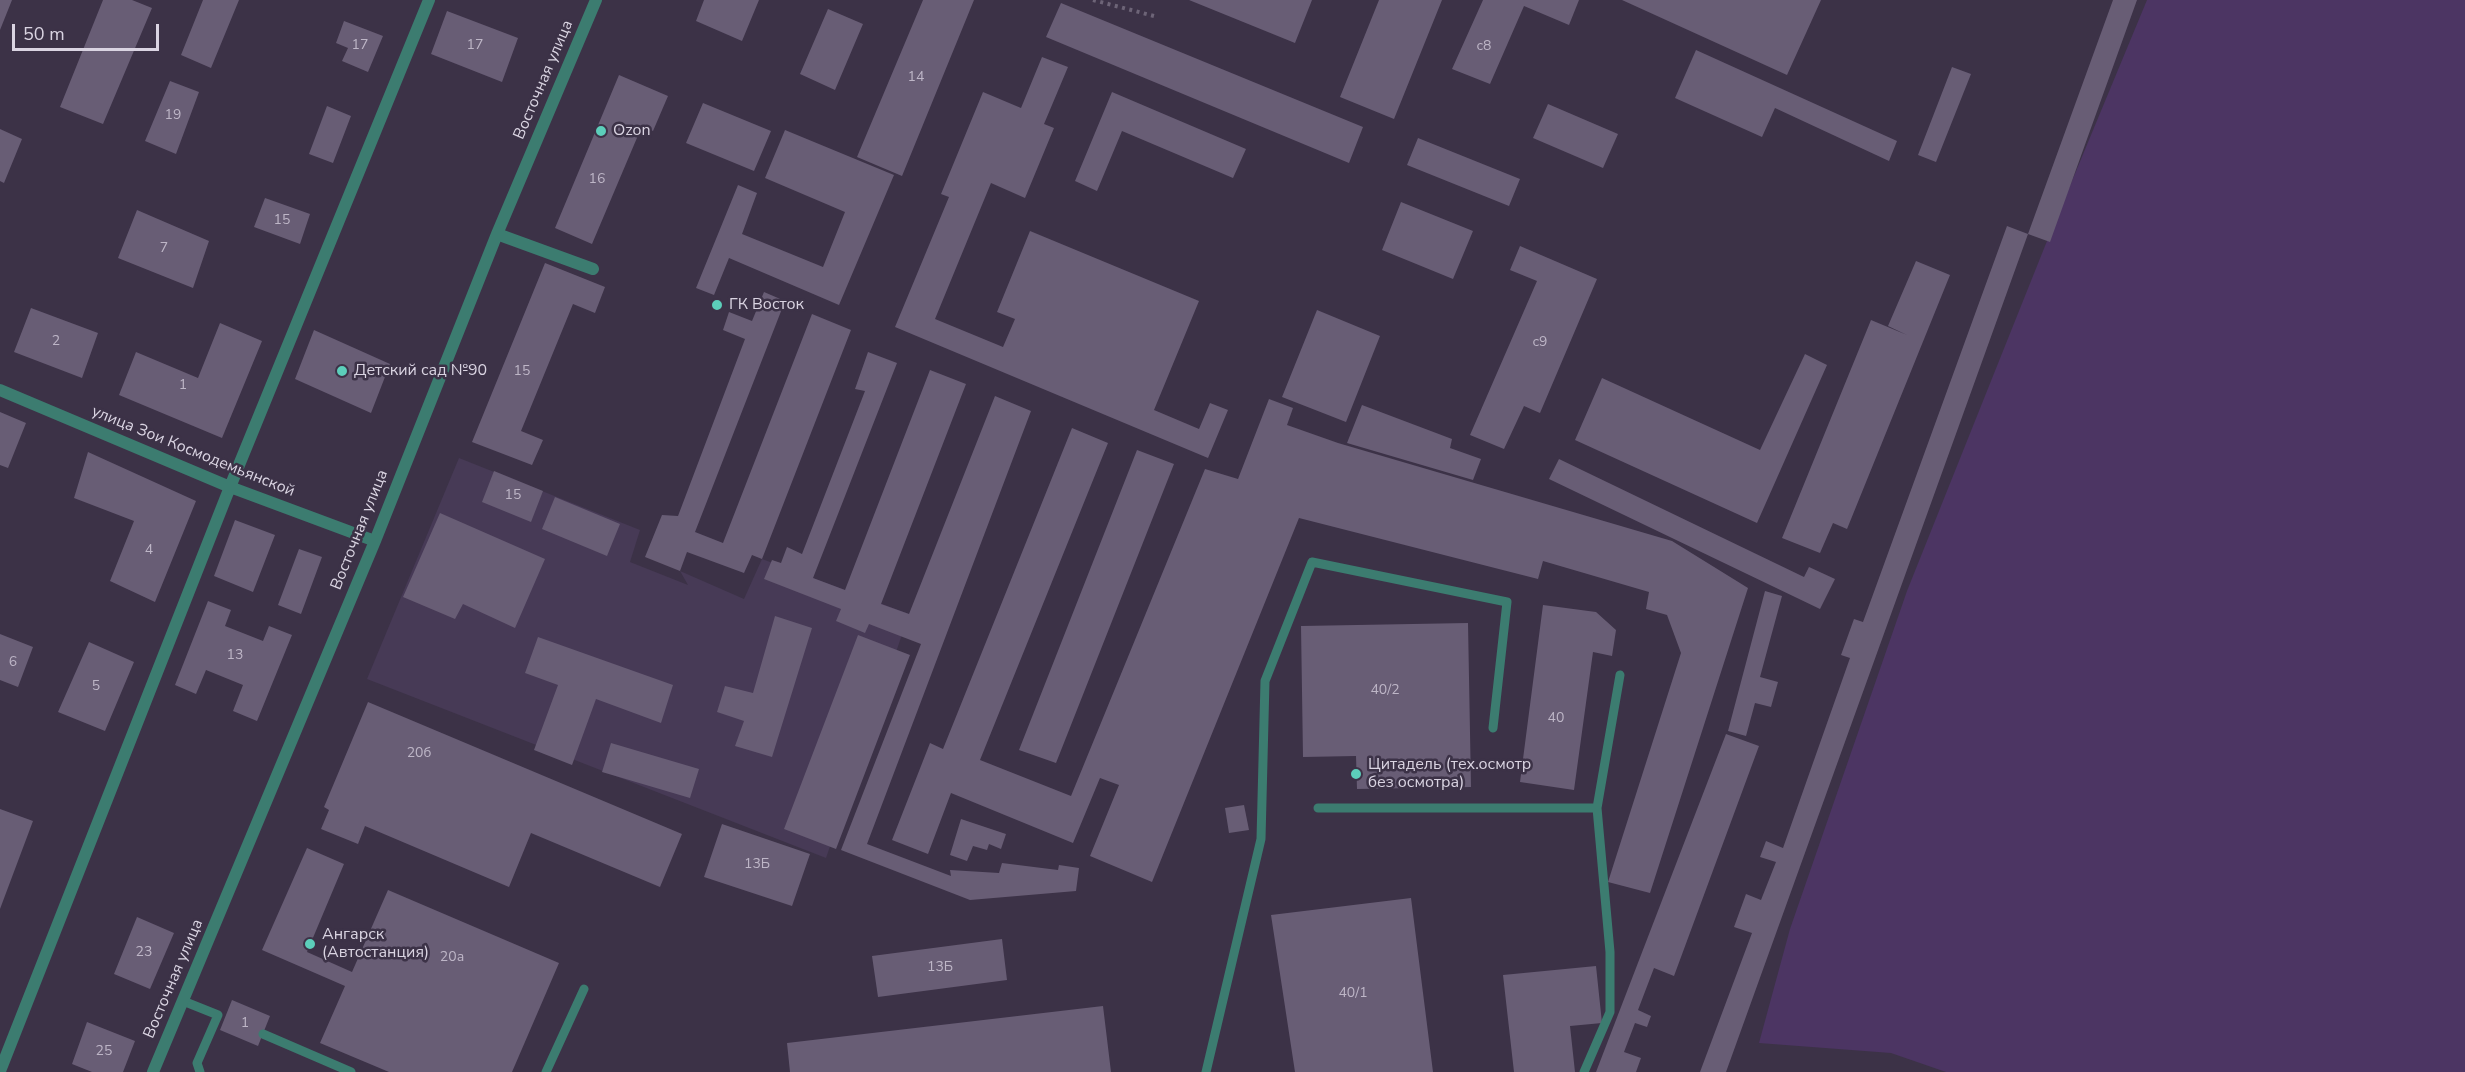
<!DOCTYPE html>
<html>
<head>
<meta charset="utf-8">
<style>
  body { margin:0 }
  #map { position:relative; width:2465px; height:1072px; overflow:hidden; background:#3c3247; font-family:"Nunito Sans",sans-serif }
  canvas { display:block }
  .scale { position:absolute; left:12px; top:24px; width:147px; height:27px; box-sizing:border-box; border:3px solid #dad4e2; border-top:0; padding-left:8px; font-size:18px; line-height:21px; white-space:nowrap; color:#dad4e2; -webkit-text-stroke:4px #3c3247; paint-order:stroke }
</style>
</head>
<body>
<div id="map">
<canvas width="2465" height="1072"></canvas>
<div class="scale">50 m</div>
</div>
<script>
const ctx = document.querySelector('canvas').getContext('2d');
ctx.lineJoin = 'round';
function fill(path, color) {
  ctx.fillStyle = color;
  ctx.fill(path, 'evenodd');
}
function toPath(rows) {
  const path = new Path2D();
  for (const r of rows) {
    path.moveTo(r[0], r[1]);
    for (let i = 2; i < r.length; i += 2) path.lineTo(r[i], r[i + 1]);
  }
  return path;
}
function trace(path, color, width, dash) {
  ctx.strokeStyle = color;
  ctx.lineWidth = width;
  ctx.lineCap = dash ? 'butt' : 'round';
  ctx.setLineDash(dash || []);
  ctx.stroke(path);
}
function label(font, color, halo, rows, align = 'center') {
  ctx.font = font + ' "Nunito Sans",sans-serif';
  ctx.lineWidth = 5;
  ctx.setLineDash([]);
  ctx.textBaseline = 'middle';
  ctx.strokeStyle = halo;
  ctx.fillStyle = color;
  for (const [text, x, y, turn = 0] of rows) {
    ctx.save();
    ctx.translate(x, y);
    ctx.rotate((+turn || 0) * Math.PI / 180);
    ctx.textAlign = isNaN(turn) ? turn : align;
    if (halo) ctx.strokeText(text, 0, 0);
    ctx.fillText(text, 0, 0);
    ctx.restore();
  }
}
fill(toPath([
  [459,458,640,530,630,562,688,585,680,571,744,599,762,559,909,614,826,858,367,679]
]), '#473a56');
fill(toPath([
  [2147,0,2465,0,2465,1072,1946,1072,1891,1053,1759,1043,1790,929,1907,591,2045,246]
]), '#4c3563');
fill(toPath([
  [0,0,12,0,0,30],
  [103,0,132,0,152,8,103,124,60,107],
  [203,0,239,0,211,68,181,55],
  [704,0,759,0,742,41,696,21],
  [923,0,974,0,902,176,857,157],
  [1189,0,1312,0,1295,43],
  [1379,0,1442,0,1394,119,1340,97],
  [1483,0,1579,0,1569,25,1524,6,1490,84,1452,69],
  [1622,0,1821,0,1787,75],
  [2113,0,2137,0,2050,242,2028,234],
  [1061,3,1363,127,1349,163,1046,37],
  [828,9,863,24,835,90,800,74],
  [447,11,518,38,502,82,431,54],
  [344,21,383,36,368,72,342,61,348,48,336,43],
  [1696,50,1897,141,1889,161,1775,108,1762,137,1675,98],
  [1042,57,1068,67,1044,124,1054,128,1025,198,991,183,935,319,1003,347,1015,319,997,312,1030,231,1199,301,1154,410,1199,429,1210,403,1228,410,1208,458,895,327,949,197,941,194,983,92,1021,108],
  [1952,67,1971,74,1936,162,1918,155],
  [619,75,668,96,653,131,642,126,592,244,555,228],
  [170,81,199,92,176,154,145,141],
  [1112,92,1246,149,1233,178,1122,131,1097,191,1075,181],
  [703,103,771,131,754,171,686,143],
  [1548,104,1618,134,1603,168,1533,138],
  [327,106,351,116,333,163,309,154],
  [0,129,22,139,4,183,0,181],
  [785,130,894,175,839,305,729,258,714,295,696,288,738,185,757,193,742,234,823,267,845,212,765,178],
  [1418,138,1520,179,1509,206,1407,165],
  [265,198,310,214,300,244,254,227],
  [1401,202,1473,231,1453,279,1382,250],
  [137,210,209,241,193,288,118,258],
  [2007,226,2028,234,1726,1072,1700,1072,1752,933,1734,927,1746,894,1761,900,1776,862,1760,857,1766,841,1783,848,1850,658,1841,655,1854,619,1863,622],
  [1520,246,1597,279,1540,413,1524,406,1504,449,1470,435,1537,281,1510,270],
  [1916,261,1950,275,1847,529,1833,523,1820,553,1782,538,1871,320,1907,335,1888,326],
  [545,263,605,287,595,313,573,304,521,431,543,440,532,465,472,442],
  [764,292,785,301,695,532,723,543,812,314,851,330,762,559,752,555,744,573,687,552,680,571,645,557,662,515,678,516,745,339,723,330,729,312,752,321],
  [31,308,98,333,82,378,14,352],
  [1317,310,1380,336,1346,422,1282,397],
  [220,323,262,341,222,438,119,395,136,352,198,378],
  [314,330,390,364,371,413,295,379],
  [868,352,897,363,813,578,845,590,930,370,966,384,881,604,909,614,995,396,1031,411,867,844,951,876,950,870,999,873,1002,863,1058,870,1059,865,1079,868,1076,891,970,900,841,850,921,644,869,624,865,633,836,621,841,609,764,579,772,560,781,563,787,547,802,554,865,391,855,389],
  [1805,354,1827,365,1757,523,1575,440,1602,378,1760,450],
  [1269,399,1293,408,1287,425,1338,443,1672,541,1748,588,1650,893,1608,882,1681,653,1667,615,1646,609,1649,592,1543,561,1538,579,1299,518,1152,882,1090,856,1119,785,1100,778,1073,843,951,793,928,854,892,840,930,743,943,749,1072,428,1108,443,980,760,1071,796,1205,469,1238,479],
  [1362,405,1452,439,1450,448,1481,459,1473,480,1347,443],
  [0,412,26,423,8,468,0,465],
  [1137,450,1174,464,1056,763,1019,750],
  [88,452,196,501,155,602,110,581,134,521,74,498],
  [1559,459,1804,577,1809,567,1835,579,1820,609,1549,479],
  [494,471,543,491,531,522,482,502],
  [555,497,620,524,607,556,542,529],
  [440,513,545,559,515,628,463,604,455,619,403,597],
  [235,520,275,535,253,592,214,576],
  [299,549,322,557,301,614,278,605],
  [1765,591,1782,596,1760,677,1778,682,1771,707,1755,703,1746,736,1728,731],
  [208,601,231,610,225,626,263,641,269,626,292,635,257,721,233,711,243,685,206,670,196,694,175,685],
  [1543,605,1596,612,1616,630,1612,656,1593,652,1574,790,1520,782],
  [775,616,812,628,772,757,735,746,744,721,717,712,725,686,753,693],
  [1468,623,1471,787,1357,789,1356,756,1303,757,1301,626],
  [0,634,33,647,18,687,0,680],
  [858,635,910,655,836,849,784,829],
  [538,637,673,685,661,723,596,699,572,765,534,750,558,685,525,673],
  [89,642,134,662,105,731,58,712],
  [368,702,682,834,660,887,531,833,509,887,365,826,358,844,321,829,329,810,324,807],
  [1726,734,1759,746,1674,976,1654,968,1638,1010,1651,1016,1647,1027,1635,1023,1624,1052,1641,1058,1636,1072,1596,1072],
  [611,743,699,769,690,798,602,772],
  [1244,805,1249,830,1229,833,1225,808],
  [0,809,33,821,0,909],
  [961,819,1006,834,1001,849,989,844,987,850,973,846,967,861,950,855],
  [722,824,810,854,792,906,704,877],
  [307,848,344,864,307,952,352,972,388,890,559,963,512,1072,389,1072,320,1043,345,986,262,950],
  [1411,898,1433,1072,1295,1072,1271,915],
  [137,917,174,933,150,989,114,974],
  [1002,939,1007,980,878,997,872,956],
  [1596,966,1602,1023,1570,1026,1575,1072,1514,1072,1503,975],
  [232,1000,270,1016,258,1046,220,1030],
  [1103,1006,1111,1072,790,1072,787,1043],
  [87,1022,135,1041,123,1072,92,1072,72,1064]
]), '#685d75');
trace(toPath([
  [1093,0,1154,16]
]), '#6d6477', 4, [3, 4.5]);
trace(toPath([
  [1318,808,1597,808,1620,675],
  [183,1001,218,1015,197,1063,200,1072],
  [263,1034,351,1072],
  [546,1072,584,989],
  [1206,1072,1261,839,1265,681,1312,562,1507,602,1493,728],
  [1584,1072,1610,1012,1610,952,1597,808]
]), '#3c7c70', 9);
trace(toPath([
  [497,234,593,269],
  [0,390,230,487,375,541],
  [0,1071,230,487,429,0],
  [153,1072,375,541,497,234,596,0]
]), '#3c7c70', 12);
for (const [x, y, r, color] of [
  [601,131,6,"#5cceba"],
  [717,305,6,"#5cceba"],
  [342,371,6,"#5cceba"],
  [1356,774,6,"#5cceba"],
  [310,944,6,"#5cceba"]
]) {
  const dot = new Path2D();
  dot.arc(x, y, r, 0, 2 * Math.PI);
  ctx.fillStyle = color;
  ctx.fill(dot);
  trace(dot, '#3c3247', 2);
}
label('14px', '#beb6c7', null, [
  ["17",360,46],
  ["17",475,46],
  ["с8",1484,47],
  ["14",916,78],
  ["19",173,116],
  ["16",597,180],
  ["15",282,221],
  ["7",164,249],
  ["2",56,342],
  ["с9",1540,343],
  ["15",522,372],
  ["1",183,386],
  ["15",513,496],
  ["4",149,551],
  ["13",235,656],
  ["6",13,663],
  ["5",96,687],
  ["40/2",1385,691],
  ["40",1556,719],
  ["20б",419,754],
  ["13Б",757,865],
  ["23",144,953],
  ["20а",452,958],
  ["13Б",940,968],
  ["40/1",1353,994],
  ["1",245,1024],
  ["25",104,1052]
]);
label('16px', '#dad4e2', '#3c3247', [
  ["Восточная улица",544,80,-67],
  ["улица Зои Космодемьянской",193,452,22],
  ["Восточная улица",360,530,-68],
  ["Восточная улица",174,979,-67]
]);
label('16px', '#dad4e2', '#3c3247', [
  ["Ozon",613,131],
  ["ГК Восток",729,305],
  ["Детский сад №90",354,371],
  ["Цитадель (тех.осмотр",1368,765],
  ["без осмотра)",1368,783],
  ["Ангарск",322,935],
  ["(Автостанция)",322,953]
], 'left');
</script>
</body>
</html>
